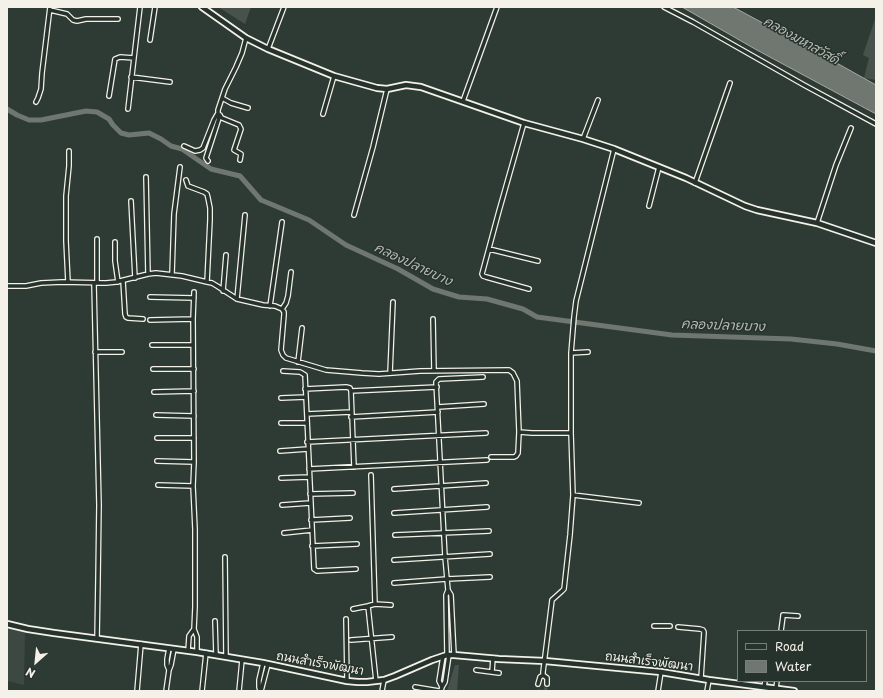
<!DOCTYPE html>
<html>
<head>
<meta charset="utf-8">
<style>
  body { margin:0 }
  #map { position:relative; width:883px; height:698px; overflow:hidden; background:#2e3b34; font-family:"Playpen Sans",sans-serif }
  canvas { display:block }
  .frame { position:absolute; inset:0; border:8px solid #f4f1e8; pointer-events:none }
  .legend { position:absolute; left:737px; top:630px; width:130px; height:52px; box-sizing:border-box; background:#26332d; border:1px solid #787f78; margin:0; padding:5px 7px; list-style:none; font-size:12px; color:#f4f1e8 }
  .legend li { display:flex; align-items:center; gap:8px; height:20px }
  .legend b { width:20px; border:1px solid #787f78 }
  .north { position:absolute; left:16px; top:642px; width:40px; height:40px; -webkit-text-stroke:3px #26332d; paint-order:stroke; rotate:207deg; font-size:11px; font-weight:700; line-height:16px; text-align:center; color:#f4f1e8 }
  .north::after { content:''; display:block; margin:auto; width:14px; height:18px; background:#f4f1e8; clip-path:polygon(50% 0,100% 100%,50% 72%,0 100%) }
</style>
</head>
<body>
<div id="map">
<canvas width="883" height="698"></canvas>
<div class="frame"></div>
<ul class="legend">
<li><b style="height:5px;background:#26332d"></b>Road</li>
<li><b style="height:11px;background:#6f7770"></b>Water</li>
</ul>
<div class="north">N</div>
</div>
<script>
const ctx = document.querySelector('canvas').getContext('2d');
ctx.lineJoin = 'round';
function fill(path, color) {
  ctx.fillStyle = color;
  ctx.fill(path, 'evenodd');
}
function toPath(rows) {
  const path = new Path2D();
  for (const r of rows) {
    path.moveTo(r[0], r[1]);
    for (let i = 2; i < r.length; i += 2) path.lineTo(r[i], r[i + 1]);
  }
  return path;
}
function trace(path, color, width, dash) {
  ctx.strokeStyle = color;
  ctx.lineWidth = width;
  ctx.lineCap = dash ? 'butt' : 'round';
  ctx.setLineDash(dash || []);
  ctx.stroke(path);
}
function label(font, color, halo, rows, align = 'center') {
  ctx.font = font + ' "Playpen Sans","Playpen Sans Thai",sans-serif';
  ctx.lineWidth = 3;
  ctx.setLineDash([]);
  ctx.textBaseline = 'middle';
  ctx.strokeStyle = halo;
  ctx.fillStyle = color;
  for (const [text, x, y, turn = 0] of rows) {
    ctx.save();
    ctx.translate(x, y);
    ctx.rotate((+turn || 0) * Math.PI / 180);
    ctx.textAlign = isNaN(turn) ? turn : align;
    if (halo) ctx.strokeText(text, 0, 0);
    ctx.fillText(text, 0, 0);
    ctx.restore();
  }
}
fill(toPath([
  [7,627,25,631,24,685,7,681]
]), '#3c4841');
fill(toPath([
  [218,7,251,7,245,24],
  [876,16,876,80,864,78,869,58,863,55],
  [455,665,459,665,457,691,447,691]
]), '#48524c');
const water = toPath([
  [682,7,733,7,817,52,876,85,876,114,755,49,682,7]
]);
fill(water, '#6f7770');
trace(water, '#a4a8a0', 1);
trace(toPath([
  [7,109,17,115,29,120,41,120,86,111,97,112,109,119,113,125,121,133,129,135,149,133,161,139,171,146,182,149,211,169,240,176,261,200,309,220,346,245,398,269,433,289,459,297,487,299,523,309,537,317,672,335,791,339,837,344,876,351]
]), '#6f7770', 5);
trace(toPath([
  [670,626,678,627],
  [538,684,539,691],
  [545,691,547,684]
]), '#4c564f', 3.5, [3.5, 2]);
const minor = toPath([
  [664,7,693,22,804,85,876,124],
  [50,10,67,14,73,20,77,21,86,19,118,19],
  [150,40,155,7],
  [268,49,284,7],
  [131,77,170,82],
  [109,96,115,59,120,57,134,58],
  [222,98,231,103,248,108],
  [463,101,497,7],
  [36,102,38,98,41,89,42,73,50,7],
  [128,109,140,7],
  [323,114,334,76],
  [524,123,499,211,482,274,483,276,486,277,529,289],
  [583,139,598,100],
  [184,146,195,151,200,150,203,148,214,120,218,113],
  [240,160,241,154,234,150,241,129,239,125,222,118,218,113,218,110,225,89,236,67,242,53,246,38],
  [208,161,206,158,220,115],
  [146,177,148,274],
  [186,180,188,186,204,192,207,194,208,198,210,208,210,220,207,282,212,283,217,286,237,299,263,305,275,306,282,309,284,312,284,315,281,350,283,355,286,358,326,370,362,373,379,374,420,371,509,370,513,373,517,381,519,432,532,433,571,433],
  [695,183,730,83],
  [131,201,135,278],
  [649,206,659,167],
  [354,215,373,147,387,89],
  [817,223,836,165,851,128],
  [97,239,97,283],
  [115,242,115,261,118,282],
  [489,249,538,261],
  [172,274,174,214,180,167],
  [123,281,125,314,126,317,128,318,143,319],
  [68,282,66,241,66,196,69,166,69,151],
  [94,284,99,505,98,579,97,639],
  [7,286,26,286,41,283,62,282,106,283,116,282,148,274,156,273,182,276,207,282],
  [223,291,226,255],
  [194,292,193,319,194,462,193,486,195,529,195,607,194,629,197,637,197,652],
  [150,297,194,298],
  [237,299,245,215],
  [270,306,282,222],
  [282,309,286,303,288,296,291,272],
  [433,319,434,371],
  [150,320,193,319],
  [152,345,193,345],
  [95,352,122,352],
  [571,353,588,352],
  [298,362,302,328],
  [153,369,194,369],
  [283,371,300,372,305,375,314,569,317,571,356,569],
  [390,373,393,302],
  [305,389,346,387,350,388,351,391,354,467],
  [351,391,437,387],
  [154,392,194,391],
  [281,398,306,397],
  [438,407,484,404],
  [307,414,351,412],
  [156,415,194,416],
  [351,417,438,412],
  [281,423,307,423],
  [157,438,194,438],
  [307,442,486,433],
  [280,451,308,449],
  [491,457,514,457,516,456,518,453,519,432],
  [157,461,194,462],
  [309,469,487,460],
  [371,475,375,604],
  [281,478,309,477],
  [158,485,193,486],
  [394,489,486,483],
  [310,494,353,493],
  [573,495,639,503],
  [282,505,310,503],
  [394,513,487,507],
  [311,520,350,518],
  [284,533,312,530],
  [395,535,489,531],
  [312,546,357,544],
  [225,557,226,657],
  [394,560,490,554],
  [394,583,447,579,490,577],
  [368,606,375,604,391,605],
  [353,609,368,606,376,681],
  [346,619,347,681],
  [215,621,216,655],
  [654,626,670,626],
  [678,627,700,629,703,630,704,632,701,678],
  [781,631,783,616,783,615,798,616],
  [351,640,392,637],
  [188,651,189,636,194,629],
  [447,655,446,595,448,590],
  [454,655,451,595,448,590,445,557,436,382,439,379,483,377],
  [169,670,167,665,167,659,169,648],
  [476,670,499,673],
  [492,672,493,658],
  [543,675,547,678,547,684],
  [538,684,540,677,543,675,543,672,552,600,562,591,564,589,570,535,573,495,571,433,571,353,574,317,576,301,614,149],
  [415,687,439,691],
  [442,687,439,681,443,656],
  [764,687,765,681],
  [776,688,777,681],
  [137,691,141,644],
  [166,691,169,670,171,665,174,649],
  [202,691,206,653],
  [239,691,242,660],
  [260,691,259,687,259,680,263,663],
  [261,691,268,664],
  [382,691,384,680],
  [441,691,442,687,445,682,449,655],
  [658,691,661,672],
  [707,691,709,680]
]);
const tertiary = toPath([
  [202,7,246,38,268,49,334,76,377,88,387,89,406,85,421,87,524,123,583,139,614,149,686,178,745,206,757,210,817,223,876,243],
  [7,624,28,629,54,633,197,652,263,663,347,681,358,682,367,682,384,680,395,676,432,660,447,655,454,655,499,659,545,661,661,672,709,680,794,691]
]);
trace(minor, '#f4f1e8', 6);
trace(tertiary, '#f4f1e8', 8);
trace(minor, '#26332d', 3.5);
trace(tertiary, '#26332d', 4.5);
label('12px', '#f4f1e8', '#26332d', [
  ["ถนนสำเร็จพัฒนา",649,662,7],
  ["ถนนสำเร็จพัฒนา",320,664,10]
]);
label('italic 13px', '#b8bab2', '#26332d', [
  ["คลองมหาสวัสดิ์",801,41,29],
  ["คลองปลายบาง",413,265,25],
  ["คลองปลายบาง",723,326,2]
]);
</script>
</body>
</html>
